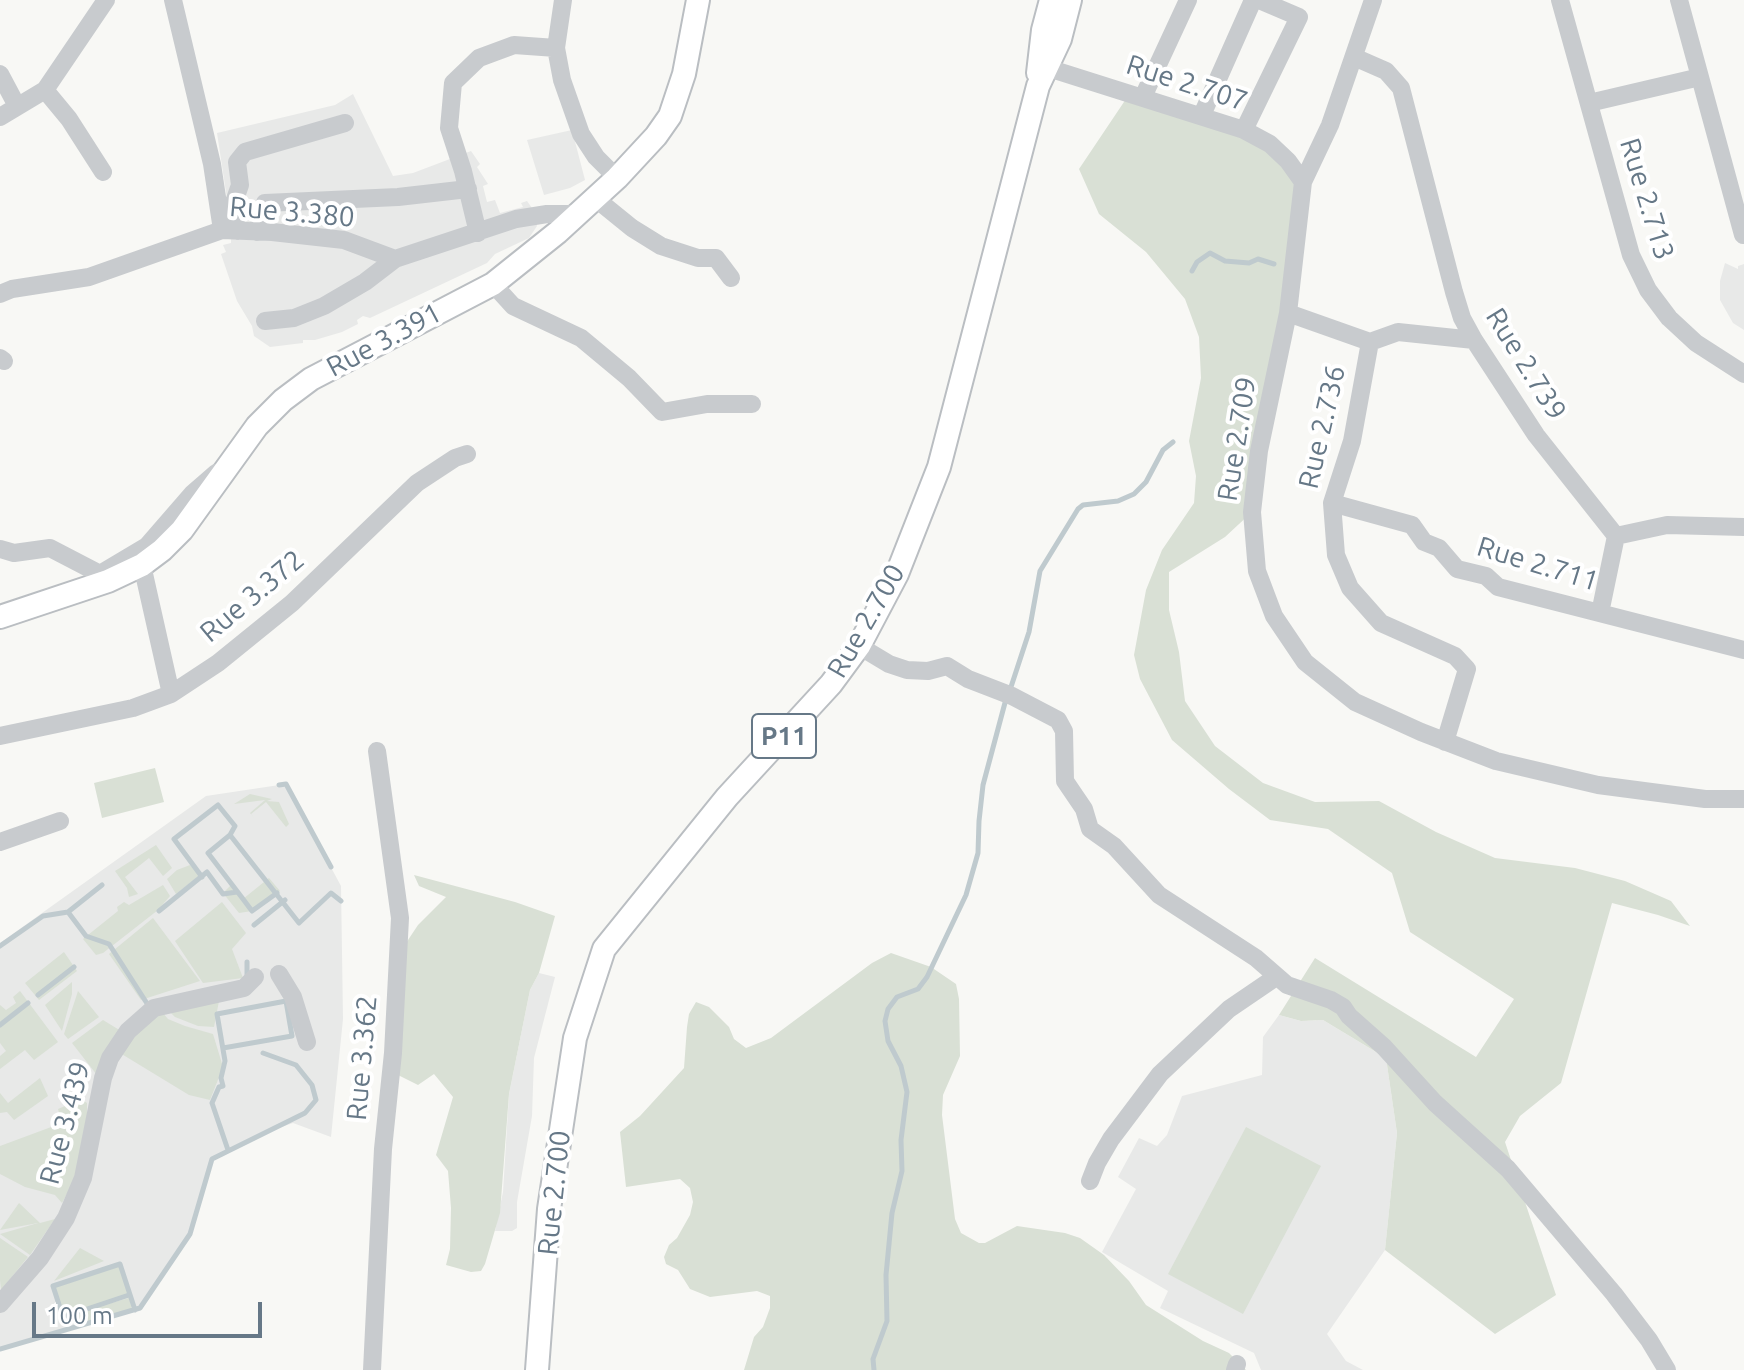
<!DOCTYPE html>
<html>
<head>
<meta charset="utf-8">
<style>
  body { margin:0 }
  #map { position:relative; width:1744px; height:1370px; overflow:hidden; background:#f8f8f5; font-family:Ubuntu,sans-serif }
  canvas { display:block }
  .scale { position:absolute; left:32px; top:1302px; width:230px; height:36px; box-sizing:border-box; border:4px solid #667887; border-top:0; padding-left:10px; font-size:24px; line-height:28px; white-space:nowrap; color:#667887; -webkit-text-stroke:6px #fff; paint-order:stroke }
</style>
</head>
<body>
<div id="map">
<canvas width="1744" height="1370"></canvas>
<div class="scale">100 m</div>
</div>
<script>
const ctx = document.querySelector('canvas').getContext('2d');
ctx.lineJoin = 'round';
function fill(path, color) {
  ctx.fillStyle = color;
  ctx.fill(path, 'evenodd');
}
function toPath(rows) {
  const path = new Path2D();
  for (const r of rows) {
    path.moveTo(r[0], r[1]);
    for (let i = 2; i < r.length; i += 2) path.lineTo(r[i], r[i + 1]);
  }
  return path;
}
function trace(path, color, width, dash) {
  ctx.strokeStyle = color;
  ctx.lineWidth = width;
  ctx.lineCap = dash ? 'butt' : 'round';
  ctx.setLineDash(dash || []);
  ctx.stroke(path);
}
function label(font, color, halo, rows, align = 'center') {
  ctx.font = font + ' Ubuntu,sans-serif';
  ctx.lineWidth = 8;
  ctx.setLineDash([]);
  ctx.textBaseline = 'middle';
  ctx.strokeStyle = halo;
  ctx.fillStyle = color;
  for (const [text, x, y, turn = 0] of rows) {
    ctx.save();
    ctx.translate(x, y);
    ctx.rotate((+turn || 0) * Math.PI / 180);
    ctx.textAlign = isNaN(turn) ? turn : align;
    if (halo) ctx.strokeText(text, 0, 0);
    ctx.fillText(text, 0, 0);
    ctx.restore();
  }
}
fill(toPath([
  [353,94,393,176,413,173,471,151,480,164,477,167,488,184,483,186,487,202,495,200,500,213,523,207,521,203,527,201,532,208,537,226,529,238,495,254,487,263,370,318,363,316,357,320,358,324,342,332,315,340,303,340,303,343,270,347,254,336,252,326,237,301,221,254,226,252,223,245,231,243,231,225,217,133,335,105],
  [572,130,585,180,570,188,544,195,527,140],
  [1725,263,1738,269,1738,266,1744,264,1744,330,1733,323,1720,300,1720,281],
  [286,784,341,886,343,1019,331,1137,293,1123,259,1135,212,1159,190,1234,140,1308,0,1348,0,943,206,796],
  [539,973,555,977,534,1058,532,1116,517,1202,517,1228,512,1231,495,1231,503,1192,509,1094,530,990],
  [1279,1015,1301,1021,1323,1020,1386,1058,1397,1133,1385,1250,1327,1334,1346,1361,1363,1370,1261,1370,1254,1353,1160,1308,1168,1291,1102,1252,1136,1189,1118,1177,1139,1138,1157,1146,1167,1135,1182,1096,1262,1075,1263,1037]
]), '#e8e9e8');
fill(toPath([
  [1130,93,1244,130,1303,182,1252,512,1225,537,1169,572,1169,610,1179,652,1185,701,1215,746,1263,783,1315,802,1379,801,1436,832,1495,858,1575,868,1625,881,1671,901,1690,926,1658,915,1612,903,1561,1083,1520,1116,1505,1142,1556,1295,1495,1334,1385,1250,1397,1133,1386,1058,1323,1020,1301,1021,1279,1015,1315,958,1476,1057,1514,999,1410,932,1392,873,1328,829,1270,820,1229,789,1172,740,1140,679,1134,655,1146,590,1162,550,1194,503,1196,476,1189,441,1201,378,1199,337,1185,299,1146,252,1099,214,1079,169],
  [155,768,164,802,102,818,94,783],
  [250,794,272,799,267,801,279,802,289,824,286,827,266,802,251,814,254,818,250,813,265,800,234,804],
  [156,845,172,868,163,876,149,858,125,877,138,894,129,897,127,888,115,871],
  [190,865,200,875,176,894,167,879,177,870],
  [414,875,515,902,555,916,539,973,530,990,509,1094,500,1213,485,1264,481,1271,471,1272,446,1265,450,1249,451,1208,448,1171,436,1155,453,1097,434,1074,418,1085,398,1075,400,952,418,925,446,897,419,886],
  [269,878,280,891,252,911,239,913,223,893,232,884,243,899],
  [163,885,170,896,158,910,103,953,96,955,83,939,118,911,117,907,124,902,129,905],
  [222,902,246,933,232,949,243,978,203,983,175,941],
  [153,918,200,981,141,1000,109,954],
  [64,952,77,971,39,1000,25,983],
  [891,953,931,967,956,984,959,999,960,1056,943,1095,942,1115,955,1219,961,1233,979,1243,985,1243,1017,1226,1065,1233,1080,1238,1104,1255,1129,1281,1146,1305,1203,1341,1229,1353,1246,1370,744,1370,754,1337,763,1327,770,1308,770,1296,757,1291,710,1297,690,1289,678,1270,666,1264,664,1257,669,1245,677,1238,690,1215,693,1202,690,1188,680,1179,626,1187,620,1132,640,1116,684,1068,687,1027,689,1014,696,1002,709,1007,729,1027,734,1039,746,1048,771,1038,872,963],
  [72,982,72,994,62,1031,45,1005],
  [20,991,58,1042,34,1060,25,1050,0,1069,0,1056,6,1051,0,1043,0,1005,6,1010,16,1003,13,997],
  [78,991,99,1017,68,1039,64,1034],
  [219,1001,214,1027,198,1026,175,1017,169,1011],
  [162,1012,168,1019,185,1026,213,1034,223,1067,210,1100,189,1095,120,1053,132,1035],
  [103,1020,121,1031,97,1075,72,1043],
  [40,1078,48,1096,14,1120,7,1112,0,1113,0,1093,8,1103],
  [81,1099,87,1103,87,1119,78,1173,62,1203,55,1195,25,1187,0,1174,0,1146,62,1123,58,1109],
  [1246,1127,1321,1166,1243,1314,1168,1274],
  [19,1203,40,1223,55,1219,30,1255,0,1234,38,1223,0,1230],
  [0,1238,28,1257,1,1290,0,1280],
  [80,1248,104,1261,54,1281],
  [120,1264,130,1295,86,1310,129,1298,132,1309,78,1327,74,1314,63,1317,53,1286]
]), '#d9e0d5');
trace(toPath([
  [1192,271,1197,262,1210,253,1225,261,1249,263,1258,259,1274,264],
  [1010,690,1029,632,1040,571,1078,509,1083,505,1118,501,1134,494,1146,482,1163,450,1173,442],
  [279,785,286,784,331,867],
  [230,835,208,853,243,899,252,911,277,893],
  [202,877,174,839,218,805,235,826,230,835,299,923,331,893,341,901],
  [159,911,207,872,223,894,237,892],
  [68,912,86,936,109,944,148,1005],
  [254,925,285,900],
  [0,946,43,916,68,912,102,885],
  [247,962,247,977],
  [38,995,74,967],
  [0,1025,28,1003],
  [223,1048,292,1036,286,1001,217,1014,225,1061,221,1078,223,1086,219,1087,212,1103,228,1150],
  [129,1295,63,1317,53,1286,120,1264,135,1310],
  [0,1349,140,1308,190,1234,212,1159,305,1113,316,1100,312,1085,296,1065,263,1053],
  [874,1370,873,1359,887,1321,886,1275,892,1213,902,1171,901,1140,907,1092,901,1066,888,1041,885,1021,888,1009,897,997,918,989,927,977,966,895,978,853,979,821,983,785,1006,699]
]), '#bfcace', 5);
const major = toPath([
  [1038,73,1043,30,1051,0],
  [0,617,108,581,142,565,162,550,182,530,257,426,283,400,311,379,493,284,558,232,617,178,656,136,670,116,684,74,698,0],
  [537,1370,549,1209,575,1038,604,949,727,797,831,684,859,646,897,574,939,467,1038,86,1060,39,1070,0]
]);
trace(major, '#babec2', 26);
trace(toPath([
  [173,0,212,164,222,230],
  [563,0,556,48,562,80,581,134,596,157,617,178],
  [1373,0,1330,125,1303,182,1288,313,1259,451,1252,512,1257,571,1274,616,1305,662,1355,702,1421,732,1496,761,1598,785,1705,799,1744,799],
  [1560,0,1631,255,1648,290,1669,318,1696,343,1744,374],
  [1679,0,1743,235],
  [1354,57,1386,71,1401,88,1454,292,1462,318,1474,340,1536,435,1616,536,1600,613],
  [1038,61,1048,68,1244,130,1270,144,1288,161,1303,182],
  [0,74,17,106],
  [45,90,69,119,103,172],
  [1143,97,1188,0],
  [1589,103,1700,77],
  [1202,115,1253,0],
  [0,117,45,90,106,0],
  [1244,130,1299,17,1259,0],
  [595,198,632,228,661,246,698,258,716,258,731,278],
  [237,231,233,205,240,185,237,162,245,152,345,123],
  [257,232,265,203,398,197,468,189],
  [478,233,463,171,449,128,453,83,479,58,514,45,556,48],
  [493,284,513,306,581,338,629,378,662,412,707,404,752,404],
  [0,294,12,289,89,277,222,230,272,232,344,240,395,259,516,219,547,214,579,214],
  [1288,313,1370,342,1398,332,1474,340],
  [265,321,294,318,324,306,365,282,395,259],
  [1370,342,1352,441,1332,503,1336,555,1350,588,1381,623,1455,656,1467,669,1445,742],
  [0,358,4,361],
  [1332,503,1412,525,1424,542,1439,548,1457,569,1486,576,1498,587,1744,650],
  [1616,536,1667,525,1744,527],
  [0,549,14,553,50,548,100,574,147,546,193,493,216,473],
  [142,565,171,694,218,663,292,603,417,483,455,458,467,454],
  [859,646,889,664,907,670,928,671,947,666,968,679,1012,696,1058,720,1064,731,1065,781,1084,809,1090,829,1114,846,1159,895,1256,958,1287,985,1331,1000,1343,1007,1349,1016,1384,1047,1435,1103,1508,1169,1614,1294,1649,1340,1667,1370],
  [0,736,133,708,171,694],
  [0,842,60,821],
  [279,974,293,997,307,1042],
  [1090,1181,1097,1163,1111,1139,1160,1074,1229,1009,1276,977],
  [0,1304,40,1258,66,1218,83,1178,103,1078,110,1058,128,1031,154,1008,244,988,255,977],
  [372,1370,383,1149,393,1053,400,918,377,751],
  [1235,1370,1237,1364]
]), '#c8cbce', 18);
trace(major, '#fff', 22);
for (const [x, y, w] of [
  [784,736,64]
]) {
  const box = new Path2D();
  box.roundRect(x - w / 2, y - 22, w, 44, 6);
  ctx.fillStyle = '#fff';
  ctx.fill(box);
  trace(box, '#667887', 2);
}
label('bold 26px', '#667887', null, [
  ["P11",784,736]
]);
label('28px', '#667887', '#fff', [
  ["Rue 2.707",1187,83,18],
  ["Rue 2.713",1647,199,73],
  ["Rue 3.380",292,212,5],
  ["Rue 3.391",384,340,-28],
  ["Rue 2.739",1526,364,58],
  ["Rue 2.736",1322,427,-77],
  ["Rue 2.709",1237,439,-81],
  ["Rue 2.711",1538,564,17],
  ["Rue 3.372",252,596,-40],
  ["Rue 2.700",866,621,-60],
  ["Rue 3.362",362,1058,-85],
  ["Rue 3.439",65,1123,-75],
  ["Rue 2.700",554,1193,-84]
]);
</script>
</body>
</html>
